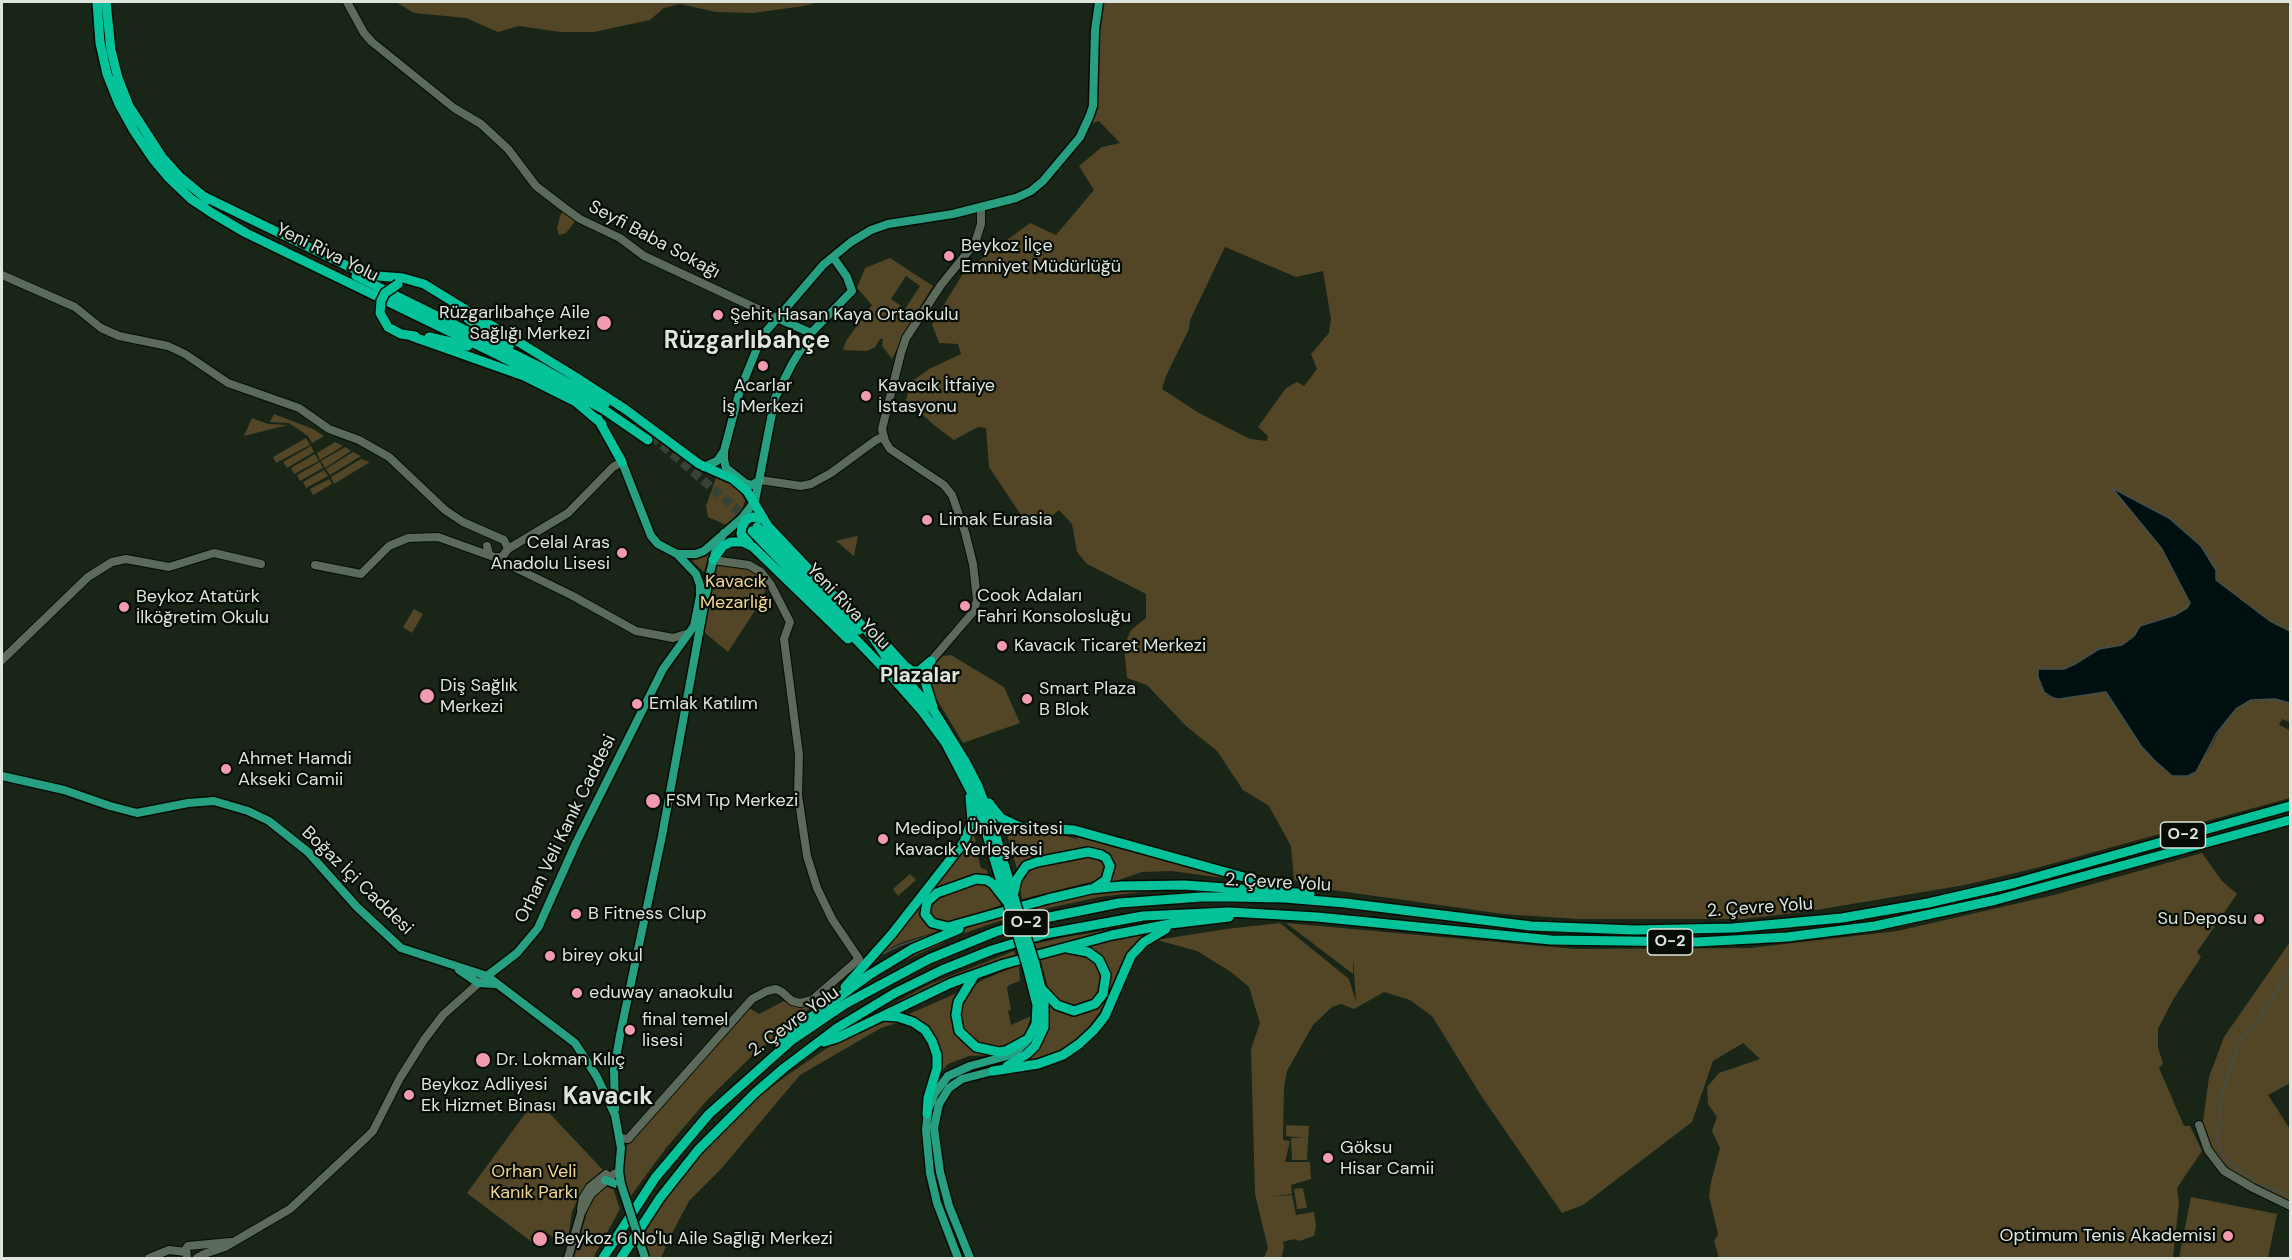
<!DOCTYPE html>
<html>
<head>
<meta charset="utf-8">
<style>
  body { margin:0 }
  #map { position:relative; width:2292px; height:1260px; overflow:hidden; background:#182517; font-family:"DM Sans",sans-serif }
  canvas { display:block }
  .frame { position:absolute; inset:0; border:3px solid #dde5dc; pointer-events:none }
</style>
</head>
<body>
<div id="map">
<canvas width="2292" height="1260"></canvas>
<div class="frame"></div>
</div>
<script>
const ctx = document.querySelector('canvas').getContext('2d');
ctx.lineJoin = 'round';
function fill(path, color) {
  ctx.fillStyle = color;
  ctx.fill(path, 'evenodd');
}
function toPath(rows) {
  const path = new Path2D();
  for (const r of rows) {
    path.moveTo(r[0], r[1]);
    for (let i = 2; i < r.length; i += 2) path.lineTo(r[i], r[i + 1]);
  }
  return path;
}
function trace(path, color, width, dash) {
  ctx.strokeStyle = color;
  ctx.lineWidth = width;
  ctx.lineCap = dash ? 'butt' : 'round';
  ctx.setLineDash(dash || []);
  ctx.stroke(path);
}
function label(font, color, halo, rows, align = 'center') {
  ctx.font = font + ' "DM Sans",sans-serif';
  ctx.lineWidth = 4.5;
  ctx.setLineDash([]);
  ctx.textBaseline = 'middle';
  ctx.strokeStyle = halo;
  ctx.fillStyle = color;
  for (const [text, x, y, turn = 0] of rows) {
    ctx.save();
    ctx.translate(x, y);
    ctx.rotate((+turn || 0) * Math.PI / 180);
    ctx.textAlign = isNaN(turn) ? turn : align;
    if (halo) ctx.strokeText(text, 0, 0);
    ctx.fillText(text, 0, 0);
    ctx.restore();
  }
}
fill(toPath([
  [396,2,818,2,804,6,753,13,716,12,680,4,664,8,650,20,594,32,560,32,519,26,498,32,466,18,414,13],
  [1099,2,2290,2,2290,631,2270,621,2216,580,2217,575,2201,546,2169,518,2114,489,2162,549,2190,603,2187,608,2175,615,2140,626,2134,636,2122,645,2099,649,2075,664,2064,669,2038,669,2040,685,2048,696,2106,692,2141,746,2173,776,2207,753,2225,721,2246,701,2275,699,2287,701,2290,703,2290,722,2282,719,2279,725,2290,730,2290,798,2040,867,1965,885,1804,912,1743,919,1578,919,1503,914,1318,888,1294,880,1291,846,1269,806,1243,790,1217,751,1186,726,1147,685,1127,678,1124,646,1131,630,1146,618,1146,594,1087,564,1077,552,1072,524,1059,510,1044,522,1023,518,989,467,986,428,978,427,954,440,935,426,906,400,911,382,929,369,961,354,958,344,939,343,932,324,964,272,1030,223,1056,235,1094,190,1079,166,1102,147,1120,143,1099,121,1092,123],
  [1225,247,1296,277,1323,271,1331,319,1329,333,1311,354,1317,369,1304,386,1297,382,1286,388,1258,427,1268,436,1267,441,1250,439,1199,413,1162,389,1166,376,1189,329,1190,320],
  [563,211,576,220,566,233,559,235,557,229,560,216],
  [890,258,933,286,907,328,892,359,882,346,883,339,880,339,875,347,867,351,843,350,846,341,872,305,857,288,865,268],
  [906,276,920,286,905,309,891,299],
  [274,414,313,429,324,436,312,443,308,436,289,423,270,422],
  [252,418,268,424,288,425,244,436],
  [306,438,310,445,276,463,273,457],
  [335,442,343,446,320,460,317,453],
  [311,446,314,452,287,468,283,462],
  [345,447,351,451,325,468,321,461],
  [353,452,361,456,330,475,326,469],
  [315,454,319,461,294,474,291,468],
  [361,459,370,462,334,484,331,477],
  [320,462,323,468,300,481,297,475],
  [324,470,328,476,306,488,303,482],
  [717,475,739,489,745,501,740,515,730,524,726,525,708,517,706,506],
  [329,479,332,484,313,495,310,489],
  [858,536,854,556,836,541,848,538],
  [710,553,704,572,692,561],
  [716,563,749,569,758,574,767,587,758,606,728,652,704,632],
  [414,609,423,614,412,633,403,627],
  [951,655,1004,687,1020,723,963,743,930,688,928,676,936,663,943,656],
  [1005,828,1022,833,1055,833,1077,839,1077,836,1116,848,1117,845,1230,879,1172,871,1142,872,1110,883,1114,870,1113,862,1110,856,1098,848,1085,848,1045,855,1024,863,1017,869],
  [974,835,976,842,974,843,981,868,987,870,988,875,966,878,933,890],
  [2202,853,2222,881,2237,894,2197,952,2201,957,2174,998,2158,1029,2158,1047,2163,1064,2159,1068,2184,1126,2190,1126,2202,1151,2177,1188,2179,1203,2173,1258,1719,1258,1714,1241,1718,1234,1709,1196,1711,1182,1720,1148,1712,1131,1717,1117,1708,1104,1707,1087,1719,1073,1760,1059,1743,1043,1713,1061,1692,1122,1583,1205,1562,1213,1482,1097,1432,1016,1410,1000,1384,992,1354,1009,1341,1004,1332,1007,1313,1025,1287,1071,1284,1087,1283,1140,1290,1141,1285,1162,1310,1162,1311,1179,1291,1185,1292,1194,1270,1197,1292,1195,1296,1215,1314,1212,1316,1226,1314,1236,1299,1241,1294,1239,1283,1242,1284,1248,1281,1258,1264,1258,1268,1248,1255,1194,1251,1049,1260,1023,1249,987,1231,972,1197,951,1157,940,1226,929,1280,923,1349,979,1356,1002,1353,958,1353,974,1286,923,1575,949,1750,948,1897,931,2054,895],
  [1087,856,1102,860,1106,866,1103,876,1098,880,1022,899,1020,885,1023,877,1030,869],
  [910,874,916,880,898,896,893,889],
  [977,883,990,886,997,895,1001,905,950,923,934,921,929,914,930,907,935,900],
  [1134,889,1165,889,1100,897,1025,913,1023,909,1090,894],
  [921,904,921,912,924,922,928,926,939,931,900,943,884,952],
  [1003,915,1005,919,962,934,882,971,896,961,961,930],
  [1159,922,1036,949,1034,944,1065,937],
  [1146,933,1126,955,1119,968,1106,1003,1087,1030,1066,1047,1048,1056,1023,1063,1034,1054,1044,1039,1050,1020,1049,1005,1059,1012,1075,1016,1091,1012,1105,999,1110,985,1110,973,1102,956,1086,946],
  [2290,942,2290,1083,2268,1095,2290,1129,2290,1204,2246,1181,2209,1153,2203,1122,2209,1077,2224,1037],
  [1014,951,1016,955,861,1021,930,984],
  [1072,953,1088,956,1096,963,1102,979,1101,988,1095,999,1080,1007,1068,1007,1054,997,1048,987,1040,958],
  [1019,965,1020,981,1009,985,1007,988,1011,1010,1008,1011,1011,1025,1031,1016,1026,1032,1020,1040,1005,1047,997,1048,976,1044,971,1040,962,1027,959,1010,966,994,980,981],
  [831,991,754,1054,709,1098,666,1148,630,1197,621,1173,625,1148,749,1008,759,1014,784,1001,791,1003,813,1003],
  [957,993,951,1015,953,1027,961,1041,974,1050,990,1055,969,1056,948,1064,938,1076,941,1058,939,1042,926,1024,909,1014],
  [885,1021,903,1021,881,1028,800,1075,721,1169,689,1201,670,1237,661,1258,649,1258,643,1235,668,1197,711,1142,750,1104,786,1076,839,1040,867,1027],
  [536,1099,603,1170,591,1181,580,1194,572,1212,567,1245,541,1230,533,1243,467,1193],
  [1286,1125,1309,1126,1307,1160,1292,1160,1291,1138,1304,1138,1286,1136],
  [607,1184,613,1188,620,1209,593,1258,574,1258,589,1205,595,1193],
  [1303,1188,1307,1208,1297,1209,1294,1189],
  [2191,1197,2277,1214,2268,1258,2179,1258]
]), '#534627');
const water = toPath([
  [2112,488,2169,518,2201,546,2216,570,2216,580,2270,621,2290,631,2290,703,2275,699,2251,700,2236,709,2216,734,2196,772,2188,776,2172,776,2154,760,2141,746,2106,692,2059,699,2053,698,2044,692,2038,677,2038,669,2064,669,2075,664,2099,649,2122,645,2134,636,2140,626,2175,615,2187,608,2190,603,2162,549,2112,488]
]);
fill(water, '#000f10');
trace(water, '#424f4d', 1.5);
trace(toPath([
  [969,841,975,832],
  [1154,931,1137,944,1127,955,1119,970,1105,1007,1087,1033,1073,1044,1054,1055,1018,1065,1034,1052,1045,1035,1048,1023,1048,1002,1063,1012,1076,1015,1092,1010,1105,997,1110,979,1105,963,1097,954,1082,946,1154,931],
  [882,951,882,954,901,945,943,931,933,928,924,920],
  [2290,969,2260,1016,2238,1045,2222,1092,2217,1141,2222,1155,2241,1172,2259,1184,2290,1196]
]), '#424f4d', 1.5);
trace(toPath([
  [652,436,757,527]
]), '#364235', 9, [9, 4.5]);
const secondary = toPath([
  [347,2,364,33,372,42,454,108,481,124,508,149,536,186,562,206,580,219,620,238,644,256,777,318],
  [2,275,75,307,101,328,119,336,168,346,185,354,228,383,299,408,329,429,359,440,389,457,445,510,463,522,504,540,508,549],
  [760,480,801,486,811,484,831,473,876,440,883,437],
  [487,546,489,554,493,557,571,595,636,631,673,638,686,634],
  [494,557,502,557,508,549,568,513,613,467,622,462],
  [315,565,361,574,389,546,408,538,438,537,491,556],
  [2,660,88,577,112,562,126,559,169,567,214,553,261,564],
  [931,661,974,611,977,600,973,564,965,532,952,495,944,485,890,449,885,441,882,429,901,353,906,338,941,285,975,243,981,224,981,207],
  [2199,1125,2208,1150,2224,1171,2253,1188,2290,1206],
  [620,1138,628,1139,752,999,767,991,776,989,782,992,792,1001,800,1003,812,1000,859,959,832,919,817,888,807,856,798,795,799,755,784,639,790,622,771,585,761,572,749,565,713,560],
  [581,1209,583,1198,590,1187,606,1174],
  [149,1258,169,1250,186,1252],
  [187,1258,186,1249,188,1246,230,1242],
  [197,1258,204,1254,225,1247,290,1209,367,1137,373,1131,400,1078,424,1040,443,1015,481,981],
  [568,1258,581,1213,591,1194,614,1174]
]);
const primary = toPath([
  [777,318,811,333],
  [704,467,717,461,724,451],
  [760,480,752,485,745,483,726,468,724,460,724,451,740,390,762,336,823,265,851,242,871,230,888,224,953,214,1016,198,1031,191,1043,181,1080,137,1090,115,1093,106,1095,30,1099,2],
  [677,554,696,554,704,551,742,518,755,501,775,398,792,364,811,333,852,291,847,277,833,257],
  [2,776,64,790,110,806,137,813,188,803,214,801,248,811,269,821,308,852,357,907,401,948,487,976,575,1043,597,1077,615,1115,621,1148,619,1171,621,1184],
  [459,970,478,983,496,984],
  [487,976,517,953,538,928,576,843,663,669,694,626,700,596,700,585,696,574,677,554,658,544,651,536,622,462],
  [615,1109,614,1070,620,1035,662,836,710,573,717,545,724,533],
  [605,1180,616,1184],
  [958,1258,937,1203,930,1173,926,1130,928,1110,935,1093,948,1076,970,1066,1007,1056,1016,1052,1026,1042],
  [970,1258,949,1206,940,1172,934,1128,939,1104,949,1088,962,1079,993,1071]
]);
const highway = toPath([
  [97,2,100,43,107,74,119,104,134,131,153,159,169,178,191,199,212,213,246,233,498,355,603,409,648,440],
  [106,2,111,50,118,78,129,106,162,157,180,177,208,200],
  [203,196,366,275,403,278,424,284,574,376,625,409,699,464,733,479,747,491,768,526,872,636,888,660],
  [356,276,538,366,605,404],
  [468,319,509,346],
  [388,327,401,334,415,336],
  [411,336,524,376,576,402,602,424],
  [429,337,468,346],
  [598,419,622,462],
  [757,527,859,630],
  [752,531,892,677,922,711,945,742,978,805,1005,895],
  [749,543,741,534,742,527,746,520,752,517,763,519],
  [713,560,723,546,731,542,743,542,753,547,848,639],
  [877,635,905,666,912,671,919,671,931,661],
  [885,657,934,711,965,761,978,786,992,823,1015,901],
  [928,666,924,678,933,707],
  [989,803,1001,818,1020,827,1074,830,1276,886],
  [1014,892,1017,879,1026,866,1037,862,1088,852,1101,855,1106,858,1110,866,1106,880,1094,888],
  [1008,903,993,884,987,880,976,879,937,893,927,902,925,914,932,923,948,927,1048,899,1091,889,1121,886,1184,885,1310,894],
  [974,976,958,1002,956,1015,959,1031,976,1047,999,1052,1006,1051,1028,1039,1036,1024,1037,1005,1027,966],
  [845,987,892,934,964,842,972,820,970,797],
  [1042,989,1057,1005,1074,1011,1095,1004,1103,994,1106,975,1099,960,1088,952,1067,948],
  [883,1016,898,1017,913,1022,925,1030,932,1041,937,1055,937,1068,928,1098,927,1114],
  [824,1042,837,1038,951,983,1004,964,1112,935,1170,924,1229,917],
  [778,1045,788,1034,869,975,912,949,959,929],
  [1007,1066,1027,1054,1035,1046,1044,1027,1044,1001,1035,964],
  [993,1071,1038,1064,1063,1055,1079,1044,1094,1030,1105,1016,1131,956,1144,942,1166,929],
  [603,1258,655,1178,709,1114,792,1040,845,1004,929,959,995,932,1030,921,1119,903,1201,897,1232,897,1285,898,1345,903,1531,926,1635,930,1733,928,1842,918,1928,903,2015,883,2290,806],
  [621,1258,660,1198,698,1150,755,1093,784,1068,837,1028,895,993,942,970,992,950,1045,934,1143,916,1229,912,1317,917,1551,940,1697,942,1787,937,1875,926,1996,900,2290,820]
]);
trace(secondary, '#040e04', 10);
trace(primary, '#040e04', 11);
trace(highway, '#040e04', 12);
trace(secondary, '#5b6a5a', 8);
trace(primary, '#279f81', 8);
trace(highway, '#05c29b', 9);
const primaryBridge = toPath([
  [621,1184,645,1258]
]);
const highwayBridge = toPath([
  [388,327,380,313,381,301,385,293,398,284],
  [1015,901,1035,964],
  [1008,903,1027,966]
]);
trace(primaryBridge, '#040e04', 11, []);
trace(highwayBridge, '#040e04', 12, []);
trace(primaryBridge, '#279f81', 8);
trace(highwayBridge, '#05c29b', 9);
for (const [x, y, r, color] of [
  [949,256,6,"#f29aae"],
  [718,315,6,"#f29aae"],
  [604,323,8,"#f29aae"],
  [763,366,6,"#f29aae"],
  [866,396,6,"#f29aae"],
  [927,520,6,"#f29aae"],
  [622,553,6,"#f29aae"],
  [965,606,6,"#f29aae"],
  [124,607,6,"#f29aae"],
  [1002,646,6,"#f29aae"],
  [427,696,8,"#f29aae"],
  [1027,699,6,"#f29aae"],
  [637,704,6,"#f29aae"],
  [226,769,6,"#f29aae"],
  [653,801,8,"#f29aae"],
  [883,839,6,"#f29aae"],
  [576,914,6,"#f29aae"],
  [2259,919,6,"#f29aae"],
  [550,956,6,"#f29aae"],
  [577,993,6,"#f29aae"],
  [630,1030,6,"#f29aae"],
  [483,1060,8,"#f29aae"],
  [409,1095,6,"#f29aae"],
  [1328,1158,6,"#f29aae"],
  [2228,1236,6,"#f29aae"],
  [540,1239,8,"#f29aae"]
]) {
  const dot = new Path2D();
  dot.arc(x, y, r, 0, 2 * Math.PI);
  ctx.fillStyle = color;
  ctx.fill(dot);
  trace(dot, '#070c07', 2);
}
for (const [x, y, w] of [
  [2183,835,45],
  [1026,923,45],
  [1670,942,45]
]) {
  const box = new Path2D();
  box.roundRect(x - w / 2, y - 13, w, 26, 4.5);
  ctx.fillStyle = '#070c07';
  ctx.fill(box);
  trace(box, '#dde5dc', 1.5);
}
label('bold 16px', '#dde5dc', null, [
  ["O-2",2183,835],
  ["O-2",1026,923],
  ["O-2",1670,942]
]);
label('18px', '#dde5dc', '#070c07', [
  ["Seyfi Baba Sokağı",654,240,28],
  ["Yeni Riva Yolu",327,253,26],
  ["Yeni Riva Yolu",848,607,46],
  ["Orhan Veli Kanık Caddesi",566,829,-64],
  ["Boğaz İçi Caddesi",357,881,44],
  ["2. Çevre Yolu",1278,883,3],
  ["2. Çevre Yolu",1760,908,-4],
  ["2. Çevre Yolu",794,1022,-36]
]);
label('18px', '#dde5dc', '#070c07', [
  ["Beykoz İlçe",961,246],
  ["Emniyet Müdürlüğü",961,267],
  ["Rüzgarlıbahçe Aile",590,313,"right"],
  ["Sağlığı Merkezi",590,334,"right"],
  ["Şehit Hasan Kaya Ortaokulu",730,315],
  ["Acarlar",763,386,"center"],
  ["İş Merkezi",763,407,"center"],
  ["Kavacık İtfaiye",878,386],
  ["İstasyonu",878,407],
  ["Limak Eurasia",939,520],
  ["Celal Aras",610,543,"right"],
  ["Anadolu Lisesi",610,564,"right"],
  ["Cook Adaları",977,596],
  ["Fahri Konsolosluğu",977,617],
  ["Beykoz Atatürk",136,597],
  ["İlköğretim Okulu",136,618],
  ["Kavacık Ticaret Merkezi",1014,646],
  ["Diş Sağlık",440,686],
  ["Merkezi",440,707],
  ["Smart Plaza",1039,689],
  ["B Blok",1039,710],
  ["Emlak Katılım",649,704],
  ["Ahmet Hamdi",238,759],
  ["Akseki Camii",238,780],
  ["FSM Tıp Merkezi",666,801],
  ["Medipol Üniversitesi",895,829],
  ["Kavacık Yerleşkesi",895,850],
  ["B Fitness Clup",588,914],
  ["Su Deposu",2247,919,"right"],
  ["birey okul",562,956],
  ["eduway anaokulu",589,993],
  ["final temel",642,1020],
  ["lisesi",642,1041],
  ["Dr. Lokman Kılıç",496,1060],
  ["Beykoz Adliyesi",421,1085],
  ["Ek Hizmet Binası",421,1106],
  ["Göksu",1340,1148],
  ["Hisar Camii",1340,1169],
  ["Optimum Tenis Akademisi",2216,1236,"right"],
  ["Beykoz 6 No'lu Aile Saḡlıḡı Merkezi",554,1239]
], 'left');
label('18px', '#f3d692', '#070c07', [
  ["Kavacık",736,582],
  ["Mezarlığı",736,603],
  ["Orhan Veli",534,1172],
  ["Kanık Parkı",534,1193]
]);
label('bold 21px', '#dde5dc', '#070c07', [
  ["Plazalar",920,676]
]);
label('bold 24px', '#dde5dc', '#070c07', [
  ["Rüzgarlıbahçe",747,342],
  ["Kavacık",608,1098]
]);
</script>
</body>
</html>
